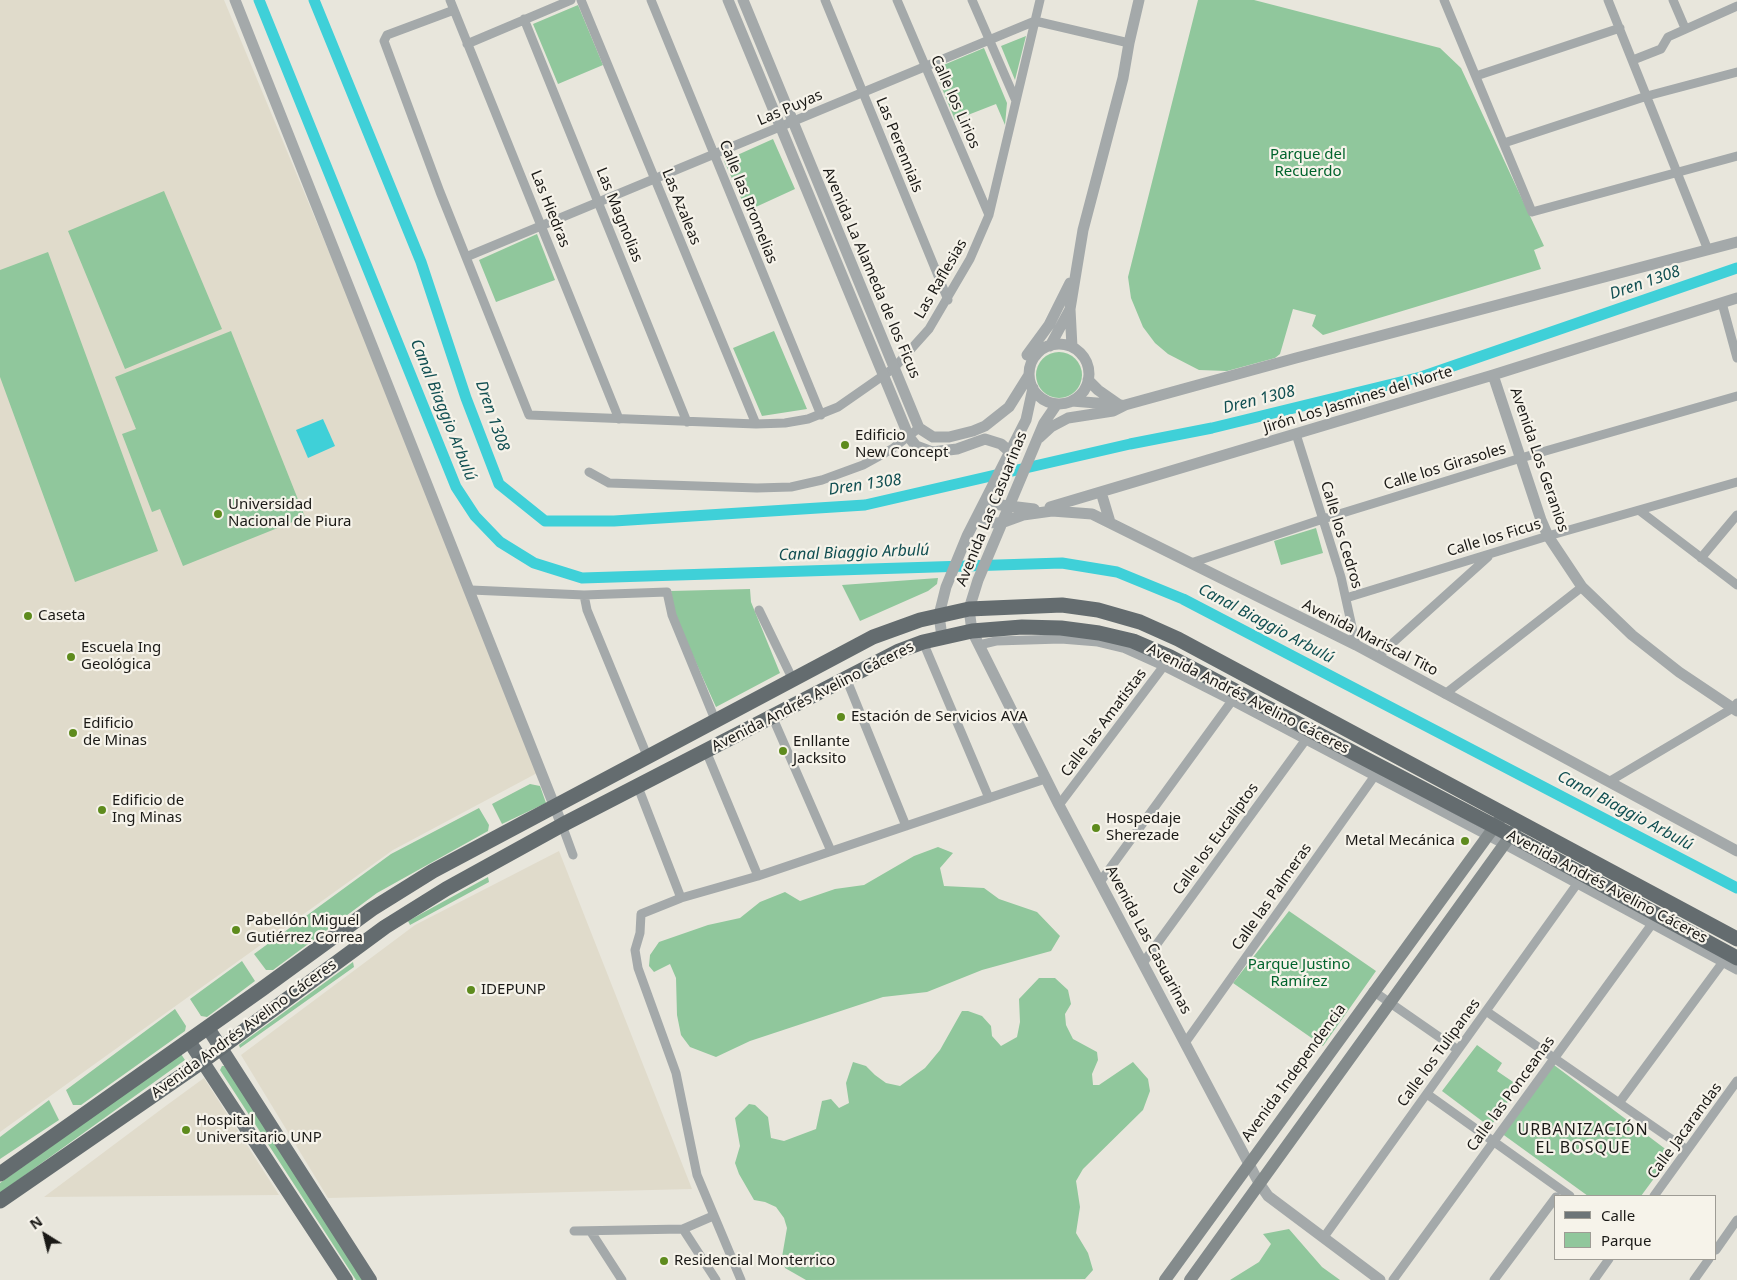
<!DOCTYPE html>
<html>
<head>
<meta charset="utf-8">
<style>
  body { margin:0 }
  #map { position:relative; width:1737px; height:1280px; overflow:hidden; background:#e8e6dc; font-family:"Noto Sans",sans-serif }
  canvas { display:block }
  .legend { position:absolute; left:1554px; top:1195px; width:162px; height:65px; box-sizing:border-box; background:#f6f3ea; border:1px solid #9e9c95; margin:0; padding:6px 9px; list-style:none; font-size:15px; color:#1a1916 }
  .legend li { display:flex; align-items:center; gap:10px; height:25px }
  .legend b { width:25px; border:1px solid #9e9c95 }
  .north { position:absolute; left:20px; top:1210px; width:50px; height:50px; -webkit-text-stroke:4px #f6f3ea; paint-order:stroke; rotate:324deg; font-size:14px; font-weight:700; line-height:20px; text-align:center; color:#1a1916 }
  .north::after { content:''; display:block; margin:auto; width:18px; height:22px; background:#1a1916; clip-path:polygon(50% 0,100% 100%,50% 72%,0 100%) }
</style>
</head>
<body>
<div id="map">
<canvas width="1737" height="1280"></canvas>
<ul class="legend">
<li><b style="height:6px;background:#6d7578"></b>Calle</li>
<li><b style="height:14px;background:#90c79c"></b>Parque</li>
</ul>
<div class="north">N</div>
</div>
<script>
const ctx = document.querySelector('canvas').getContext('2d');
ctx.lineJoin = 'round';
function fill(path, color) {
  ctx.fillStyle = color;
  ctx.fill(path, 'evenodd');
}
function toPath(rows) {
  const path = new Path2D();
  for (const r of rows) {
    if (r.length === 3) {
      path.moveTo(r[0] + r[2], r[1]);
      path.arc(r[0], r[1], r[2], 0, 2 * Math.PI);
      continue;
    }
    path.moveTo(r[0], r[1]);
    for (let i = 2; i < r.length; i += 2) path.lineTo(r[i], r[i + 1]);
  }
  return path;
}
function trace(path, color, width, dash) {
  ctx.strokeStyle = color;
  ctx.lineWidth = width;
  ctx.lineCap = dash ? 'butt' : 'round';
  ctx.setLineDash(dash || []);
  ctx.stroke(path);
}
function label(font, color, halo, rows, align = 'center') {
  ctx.font = font + ' "Noto Sans",sans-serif';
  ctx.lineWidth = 4.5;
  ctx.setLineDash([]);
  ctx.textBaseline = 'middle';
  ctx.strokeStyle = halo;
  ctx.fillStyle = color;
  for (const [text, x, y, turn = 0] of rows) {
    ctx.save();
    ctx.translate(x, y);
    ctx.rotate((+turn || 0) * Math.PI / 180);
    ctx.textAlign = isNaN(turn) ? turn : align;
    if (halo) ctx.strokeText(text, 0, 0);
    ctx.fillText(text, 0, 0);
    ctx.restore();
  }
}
fill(toPath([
  [0,0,224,0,412,451,539,772,393,850,0,1132],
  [559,851,692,1189,328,1198,241,1055,415,925],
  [204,1078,279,1195,44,1197,167,1105]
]), '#e0dbcb');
fill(toPath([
  [1198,0,1254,0,1440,48,1461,68,1544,246,1534,250,1541,269,1323,335,1312,326,1316,315,1293,309,1280,354,1275,358,1227,371,1199,370,1168,354,1155,343,1143,327,1131,298,1128,277],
  [578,5,603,65,558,84,533,24],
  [1026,36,1015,80,1001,46],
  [984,48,1007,103,1005,125,996,104,955,120,934,69],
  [773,139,795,189,747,211,724,161],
  [164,191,222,329,125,369,68,231],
  [537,234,555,280,496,302,479,260],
  [48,252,158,551,75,582,0,377,0,270],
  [231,331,305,517,183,566,160,509,152,512,122,434,136,429,115,377],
  [774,331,807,409,762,416,733,348],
  [1059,375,23],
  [1316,528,1323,553,1281,565,1274,541],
  [938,578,937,584,928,591,860,621,842,585],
  [750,589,751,602,780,673,716,707,680,627,674,610,671,591],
  [530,784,540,786,546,803,502,824,492,804],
  [479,808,489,825,488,831,377,893,273,970,266,970,254,954,391,854],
  [938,847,953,853,940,868,944,886,984,888,999,899,1037,912,1060,936,1051,951,982,970,927,992,883,997,750,1041,716,1057,690,1047,681,1035,677,1015,676,978,670,964,654,972,649,966,650,955,659,942,708,925,740,918,760,902,785,892,800,901,835,889,864,885,914,856],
  [488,877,489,882,410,925,408,921],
  [1289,911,1376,971,1323,1046,1233,983],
  [242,961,255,981,207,1017,201,1016,190,999],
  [353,962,354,967,240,1048,239,1045],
  [1039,978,1055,978,1068,990,1071,1004,1065,1014,1066,1025,1073,1039,1097,1052,1098,1060,1092,1074,1093,1085,1099,1085,1133,1062,1148,1079,1150,1091,1143,1110,1083,1169,1076,1181,1080,1207,1076,1233,1088,1253,1093,1270,1085,1279,806,1280,785,1268,782,1257,787,1228,784,1218,776,1207,765,1202,754,1200,739,1174,735,1163,740,1146,735,1118,749,1104,755,1105,768,1117,771,1138,784,1141,816,1129,822,1101,831,1099,839,1108,849,1103,846,1083,853,1062,866,1066,875,1075,886,1083,900,1086,925,1068,940,1050,962,1011,968,1011,982,1016,991,1026,992,1036,1001,1046,1017,1037,1020,1022,1019,999],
  [175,1009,186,1026,185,1031,81,1105,73,1105,66,1090],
  [1477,1045,1502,1063,1497,1071,1519,1086,1490,1127,1442,1091],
  [181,1054,185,1060,0,1193,0,1183],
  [1554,1065,1672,1154,1641,1196,1588,1196,1501,1133],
  [222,1066,227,1066,366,1280,356,1280,220,1070],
  [49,1100,59,1120,0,1159,0,1137],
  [1289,1229,1322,1267,1340,1280,1230,1280,1259,1262,1271,1244,1263,1234]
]), '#90c79c');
fill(toPath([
  [323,419,335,446,308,458,296,430]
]), '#3fd0d8');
trace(toPath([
  [259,0,456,487,475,516,500,542,534,563,582,578,1062,563,1117,572,1183,599,1737,888],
  [314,0,421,262,466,398,499,484,545,521,614,521,865,505,1130,444,1212,428,1421,377,1737,268]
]), '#3fd0d8', 11);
trace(toPath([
  [450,0,619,419],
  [581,0,756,424],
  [651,0,821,415],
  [825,0,948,300],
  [897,0,989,215],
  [972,0,1016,101],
  [1444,0,1532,212,1737,156],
  [1608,0,1708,250],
  [1673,0,1685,28],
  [454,10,387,35,384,41,440,192,529,415,756,424,785,423,808,419,838,407,894,368,929,329,970,259,989,215,1040,0],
  [524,19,687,422],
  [467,44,571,0],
  [1633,60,1661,49,1668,37,1737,6],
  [1476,76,1620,28],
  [1504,143,1647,96,1737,72],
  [466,257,1035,21,1129,43],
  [1722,303,1737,358],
  [1296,434,1341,577,1356,645],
  [589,472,609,483,757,488,791,487,822,480,863,465,892,449,919,428],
  [1640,511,1737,585],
  [1701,558,1737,515],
  [1191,563,1323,519,1521,458,1737,396],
  [471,590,584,595,667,592,672,615,716,722],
  [584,595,587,610,648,758],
  [1346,598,1548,536,1737,482],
  [759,610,793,680],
  [923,642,989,798],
  [979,645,996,641,1061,639,1098,642,1123,648,1163,666,1232,701,1505,845,1737,970],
  [1377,657,1488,557],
  [846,678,906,826],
  [1445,694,1582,587],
  [772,716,831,851],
  [706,751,758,876],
  [1610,781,1733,708,1737,703],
  [638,787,681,898],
  [1059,805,1166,663],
  [562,825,573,855],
  [1100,882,1234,698],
  [1143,963,1307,738],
  [1373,991,1458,1050],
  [1486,1011,1687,1150],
  [1185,1043,1376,774],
  [1427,1094,1570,1196],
  [1619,1103,1723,962],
  [1654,1196,1737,1081],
  [683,1229,716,1280],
  [574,1231,683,1229,713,1216],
  [591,1232,622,1280],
  [1324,1237,1577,884],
  [1716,1250,1737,1220],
  [741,1280,697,1175,676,1073,638,968,635,950,640,933,641,914,681,898,758,876,1045,779],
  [1393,1280,1652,924],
  [1494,1280,1556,1197],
  [1594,1280,1609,1259],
  [1694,1280,1709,1259]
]), '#a4a9aa', 9);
trace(toPath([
  [235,0,562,825],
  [728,0,909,437,916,446,932,452,957,449,985,439,1001,444,1009,451],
  [743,0,919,428,933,437,949,437,973,431,985,426,1009,407,1029,375],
  [1059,374,30],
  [1050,346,1069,311],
  [1072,347,1070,309,1083,230,1123,78,1129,43,1139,0],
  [1027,355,1049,325,1070,283],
  [1493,375,1541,520,1548,536,1582,587,1632,635,1679,672,1737,711],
  [1088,380,1098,390,1118,404],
  [1072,401,1121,405],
  [1057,404,1044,423,978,580,969,609,972,631,1059,805,1259,1183,1268,1196,1380,1280],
  [1039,438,1051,427,1068,418,1113,411,1125,405,1296,358,1737,242],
  [1101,492,1110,522],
  [984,503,1034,509],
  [1050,507,1493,375,1737,298],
  [974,522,1001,523,1023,515,1052,511,1092,514,1356,645,1737,851],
  [942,637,939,615,946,587,967,536,1026,420,1033,388]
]), '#a4a9aa', 11);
trace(toPath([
  [1165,1280,1500,819],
  [1190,1280,1516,828]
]), '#848b8c', 12);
trace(toPath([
  [208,1028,370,1280],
  [189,1041,346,1280]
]), '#6d7578', 14);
trace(toPath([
  [0,1174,262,989,372,909,433,871,873,637,920,620,969,609,1062,605,1098,610,1140,622,1178,639,1737,939],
  [0,1201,203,1061,385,927,446,889,562,825,899,651,923,642,972,631,1022,627,1061,628,1099,633,1133,641,1170,657,1494,826,1737,958]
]), '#646c6f', 15);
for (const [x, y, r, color] of [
  [845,445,5,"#5e8b1d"],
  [218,514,5,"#5e8b1d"],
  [28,616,5,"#5e8b1d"],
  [71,657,5,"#5e8b1d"],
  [841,717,5,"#5e8b1d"],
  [73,733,5,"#5e8b1d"],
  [783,751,5,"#5e8b1d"],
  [102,810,5,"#5e8b1d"],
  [1096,828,5,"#5e8b1d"],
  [1465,841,5,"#5e8b1d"],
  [236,930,5,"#5e8b1d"],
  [471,990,5,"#5e8b1d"],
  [186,1130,5,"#5e8b1d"],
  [664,1261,5,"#5e8b1d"]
]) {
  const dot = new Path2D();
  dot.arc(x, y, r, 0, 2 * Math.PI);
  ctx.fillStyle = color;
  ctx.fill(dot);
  trace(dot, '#f6f3ea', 2);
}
label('15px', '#1a1916', '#f6f3ea', [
  ["Calle los Lirios",955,102,66],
  ["Las Puyas",790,108,-23],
  ["Las Perennials",899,145,68],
  ["Calle las Bromelias",748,202,68],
  ["Las Azaleas",681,207,68],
  ["Las Hiedras",550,209,68],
  ["Las Magnolias",619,215,68],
  ["Avenida La Alameda de los Ficus",871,273,67],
  ["Las Raflesias",941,279,-60],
  ["Jirón Los Jasmines del Norte",1358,400,-17],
  ["Avenida Los Geranios",1539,460,71],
  ["Calle los Girasoles",1445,467,-17],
  ["Avenida Las Casuarinas",992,509,-68],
  ["Calle los Cedros",1341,535,73],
  ["Calle los Ficus",1494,538,-17],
  ["Avenida Mariscal Tito",1370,638,27],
  ["Avenida Andrés Avelino Cáceres",813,697,-27],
  ["Avenida Andrés Avelino Cáceres",1248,699,27],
  ["Calle las Amatistas",1104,723,-53],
  ["Calle los Eucaliptos",1216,839,-54],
  ["Avenida Andrés Avelino Cáceres",1607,887,28],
  ["Calle las Palmeras",1272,897,-55],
  ["Avenida Las Casuarinas",1148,940,62],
  ["Avenida Andrés Avelino Cáceres",244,1029,-36],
  ["Calle los Tulipanes",1439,1053,-54],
  ["Avenida Independencia",1294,1073,-54],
  ["Calle las Ponceanas",1511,1094,-54],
  ["Calle Jacarandas",1685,1131,-54]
]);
label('15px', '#00632c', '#f6f3ea', [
  ["Parque del",1308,155],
  ["Recuerdo",1308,172],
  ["Parque Justino",1299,965],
  ["Ramírez",1299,982]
]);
label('15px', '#1a1916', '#f6f3ea', [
  ["Edificio",855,436],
  ["New Concept",855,453],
  ["Universidad",228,505],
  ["Nacional de Piura",228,522],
  ["Caseta",38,616],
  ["Escuela Ing",81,648],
  ["Geológica",81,665],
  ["Estación de Servicios AVA",851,717],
  ["Edificio",83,724],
  ["de Minas",83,741],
  ["Enllante",793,742],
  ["Jacksito",793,759],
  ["Edificio de",112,801],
  ["Ing Minas",112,818],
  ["Hospedaje",1106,819],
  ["Sherezade",1106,836],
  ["Metal Mecánica",1455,841,"right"],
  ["Pabellón Miguel",246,921],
  ["Gutiérrez Correa",246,938],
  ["IDEPUNP",481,990],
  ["Hospital",196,1121],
  ["Universitario UNP",196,1138],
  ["Residencial Monterrico",674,1261]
], 'left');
label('italic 16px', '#114f52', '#f6f3ea', [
  ["Dren 1308",1645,283,-19],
  ["Dren 1308",1259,400,-14],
  ["Canal Biaggio Arbulú",443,410,68],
  ["Dren 1308",492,416,71],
  ["Dren 1308",865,485,-8],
  ["Canal Biaggio Arbulú",854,553,-2],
  ["Canal Biaggio Arbulú",1266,624,28],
  ["Canal Biaggio Arbulú",1625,811,28]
]);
ctx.letterSpacing = '1px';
label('16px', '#1a1916', '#f6f3ea', [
  ["URBANIZACIÓN",1583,1130],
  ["EL BOSQUE",1583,1148]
]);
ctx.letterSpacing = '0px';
</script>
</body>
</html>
